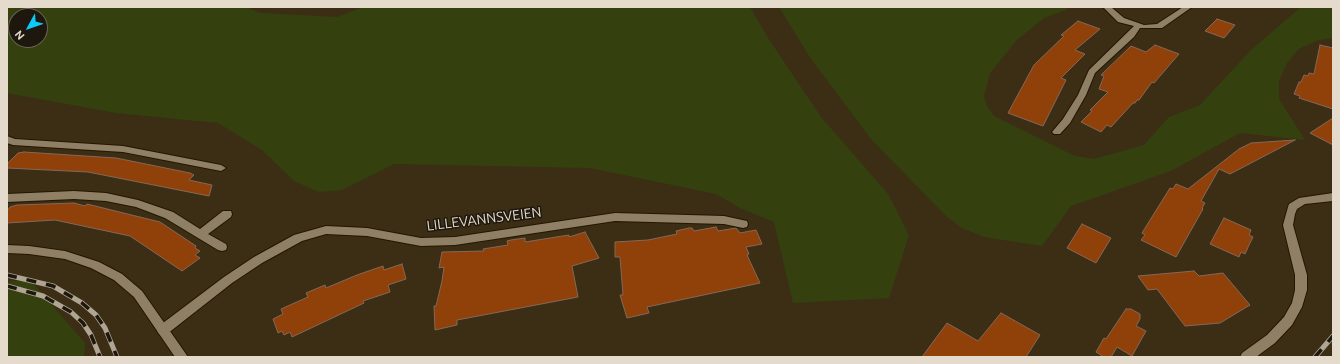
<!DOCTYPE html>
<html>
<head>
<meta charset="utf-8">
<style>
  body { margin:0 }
  #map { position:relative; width:1340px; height:364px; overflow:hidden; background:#3c2e15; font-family:Ubuntu,sans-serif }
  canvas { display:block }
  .frame { position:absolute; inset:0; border:8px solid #e4dbcc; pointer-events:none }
  .north { position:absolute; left:8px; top:8px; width:40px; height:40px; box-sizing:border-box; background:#1e170d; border:1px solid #6d6559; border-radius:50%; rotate:230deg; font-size:11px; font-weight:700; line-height:16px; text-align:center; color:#e4dbcc }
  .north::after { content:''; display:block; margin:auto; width:14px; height:18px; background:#0ccafa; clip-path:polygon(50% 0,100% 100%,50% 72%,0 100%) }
</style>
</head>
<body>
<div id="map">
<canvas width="1340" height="364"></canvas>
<div class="frame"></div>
<div class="north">N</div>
</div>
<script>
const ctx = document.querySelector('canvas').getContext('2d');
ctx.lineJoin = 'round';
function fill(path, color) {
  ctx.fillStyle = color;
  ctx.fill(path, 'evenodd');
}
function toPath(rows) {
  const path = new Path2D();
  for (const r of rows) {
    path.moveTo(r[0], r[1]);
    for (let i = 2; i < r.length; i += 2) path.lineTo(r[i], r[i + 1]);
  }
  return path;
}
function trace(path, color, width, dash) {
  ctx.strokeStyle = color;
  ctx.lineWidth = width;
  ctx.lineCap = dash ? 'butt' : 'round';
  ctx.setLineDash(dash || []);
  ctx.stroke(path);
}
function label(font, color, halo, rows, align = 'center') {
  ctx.font = font + ' Ubuntu,sans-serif';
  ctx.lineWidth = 3;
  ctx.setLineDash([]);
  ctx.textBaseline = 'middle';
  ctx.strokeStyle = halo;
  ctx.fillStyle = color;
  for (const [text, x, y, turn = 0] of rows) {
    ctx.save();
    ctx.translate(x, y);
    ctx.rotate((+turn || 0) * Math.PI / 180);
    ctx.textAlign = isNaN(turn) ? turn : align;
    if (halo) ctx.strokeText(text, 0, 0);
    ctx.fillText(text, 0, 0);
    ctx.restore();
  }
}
fill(toPath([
  [7,7,246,7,260,13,337,17,363,7,750,7,768,38,821,117,888,194,909,235,889,298,793,303,774,222,740,208,716,194,590,168,394,164,342,190,319,192,294,181,262,150,218,123,116,113,7,93],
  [16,16,40,16,40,40,16,40],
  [779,7,1066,7,1068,9,1044,18,1017,40,990,73,984,96,987,106,994,116,1075,156,1094,159,1144,145,1169,117,1200,105,1252,49,1299,9,1299,7,1333,7,1333,38,1318,40,1299,49,1287,63,1279,81,1279,99,1305,140,1240,133,1171,171,1071,206,1042,246,984,237,962,228,946,216,871,139,811,59],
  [29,279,85,343,84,357,7,357,7,282]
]), '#34410f');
const building = toPath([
  [1217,19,1235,25,1224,38,1205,31,1217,19],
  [1078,21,1100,29,1075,50,1085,54,1061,78,1066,80,1043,126,1008,113,1034,65,1064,36,1061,35,1078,21],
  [1155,45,1179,54,1154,83,1152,82,1139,100,1137,100,1135,103,1133,103,1111,127,1107,125,1101,132,1081,122,1092,111,1090,110,1108,92,1099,89,1104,76,1101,75,1131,46,1146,52,1155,45],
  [1320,45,1333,48,1333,109,1299,98,1300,96,1294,94,1299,82,1301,82,1304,75,1308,76,1309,73,1314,74,1320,45],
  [1333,118,1333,145,1310,133,1333,118],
  [1295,140,1230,174,1219,169,1201,201,1205,203,1202,208,1203,209,1176,257,1141,240,1145,235,1142,233,1170,188,1173,189,1176,184,1188,189,1239,149,1251,143,1295,140],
  [24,152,116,158,190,173,194,175,189,180,212,185,209,196,88,172,7,168,7,164,18,153,24,152],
  [74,203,85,206,87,204,160,222,196,246,195,248,200,251,195,255,200,258,182,271,130,236,55,220,7,223,7,211,10,207,17,205,74,203],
  [1224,218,1251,230,1249,235,1253,237,1249,245,1245,254,1241,252,1239,257,1210,244,1224,218],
  [1082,224,1111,238,1096,263,1067,248,1082,224],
  [716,227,718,231,736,228,740,233,756,230,762,244,746,247,749,254,747,255,760,283,647,307,649,313,627,318,620,295,623,295,620,257,615,257,615,242,648,240,677,234,676,231,689,228,692,228,694,231,716,227],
  [585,232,599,258,572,266,578,297,457,320,457,325,435,330,434,306,436,306,442,281,444,267,439,268,442,252,484,251,483,249,508,245,507,241,511,240,525,238,525,242,569,235,569,237,585,232],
  [402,264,406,279,388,285,390,292,363,301,364,303,292,337,290,332,284,335,282,331,278,333,273,319,283,314,281,309,308,297,306,293,325,285,326,288,357,275,383,266,384,270,402,264],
  [1194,271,1199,276,1223,273,1250,305,1220,323,1185,326,1157,289,1148,290,1138,276,1194,271],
  [1126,309,1131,309,1140,314,1140,319,1136,326,1146,331,1132,356,1117,347,1111,357,1104,357,1096,352,1104,338,1106,339,1126,309],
  [1001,313,1040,335,1026,357,922,357,947,323,978,341,1001,313]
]);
fill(building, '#8f4109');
trace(building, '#856859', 1);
const minor = toPath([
  [1103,7,1111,7,1124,18,1144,25,1157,24,1183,7,1192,7,1162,28,1140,28,1134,37,1095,73,1086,95,1070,123,1060,134,1054,134,1052,132,1063,119,1078,95,1089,70,1134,26,1118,22,1103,7],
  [7,136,15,139,123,146,221,165,226,168,221,171,123,152,13,145,7,143,7,136],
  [74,191,106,193,138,200,173,212,200,229,223,211,231,211,232,214,231,217,208,234,226,244,227,247,226,250,222,251,218,250,165,218,136,207,106,201,74,199,7,202,7,194,74,191],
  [615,213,724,216,747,221,748,224,747,227,743,228,724,224,615,221,455,245,421,246,367,236,326,234,302,241,262,263,232,283,167,334,163,335,159,334,157,330,159,326,224,277,254,257,294,235,326,226,367,228,421,238,455,237,615,213]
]);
const tertiary = toPath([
  [1333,193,1333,201,1305,204,1297,209,1295,214,1293,225,1307,275,1307,290,1302,307,1292,325,1275,343,1256,357,1240,357,1242,353,1267,335,1284,317,1292,303,1295,290,1295,275,1283,225,1288,207,1289,204,1299,198,1333,193],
  [7,245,29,246,65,251,99,262,122,274,142,291,188,357,175,357,134,297,114,280,91,268,65,259,29,254,7,253,7,245]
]);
trace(minor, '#231600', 2);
trace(tertiary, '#231600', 2);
fill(minor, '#8f7f64');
fill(tertiary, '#8f7f64');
const rail = toPath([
  [7,275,53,286,82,303,96,315,105,328,117,357],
  [7,286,43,296,71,312,83,323,91,335,100,357],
  [1315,357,1333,336]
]);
trace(rail, '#afa592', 5);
trace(rail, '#1e170d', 3.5, [10]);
label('14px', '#e4dbcc', '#1e170d', [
  ["LILLEVANNSVEIEN",484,219,-7]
]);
</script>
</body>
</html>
